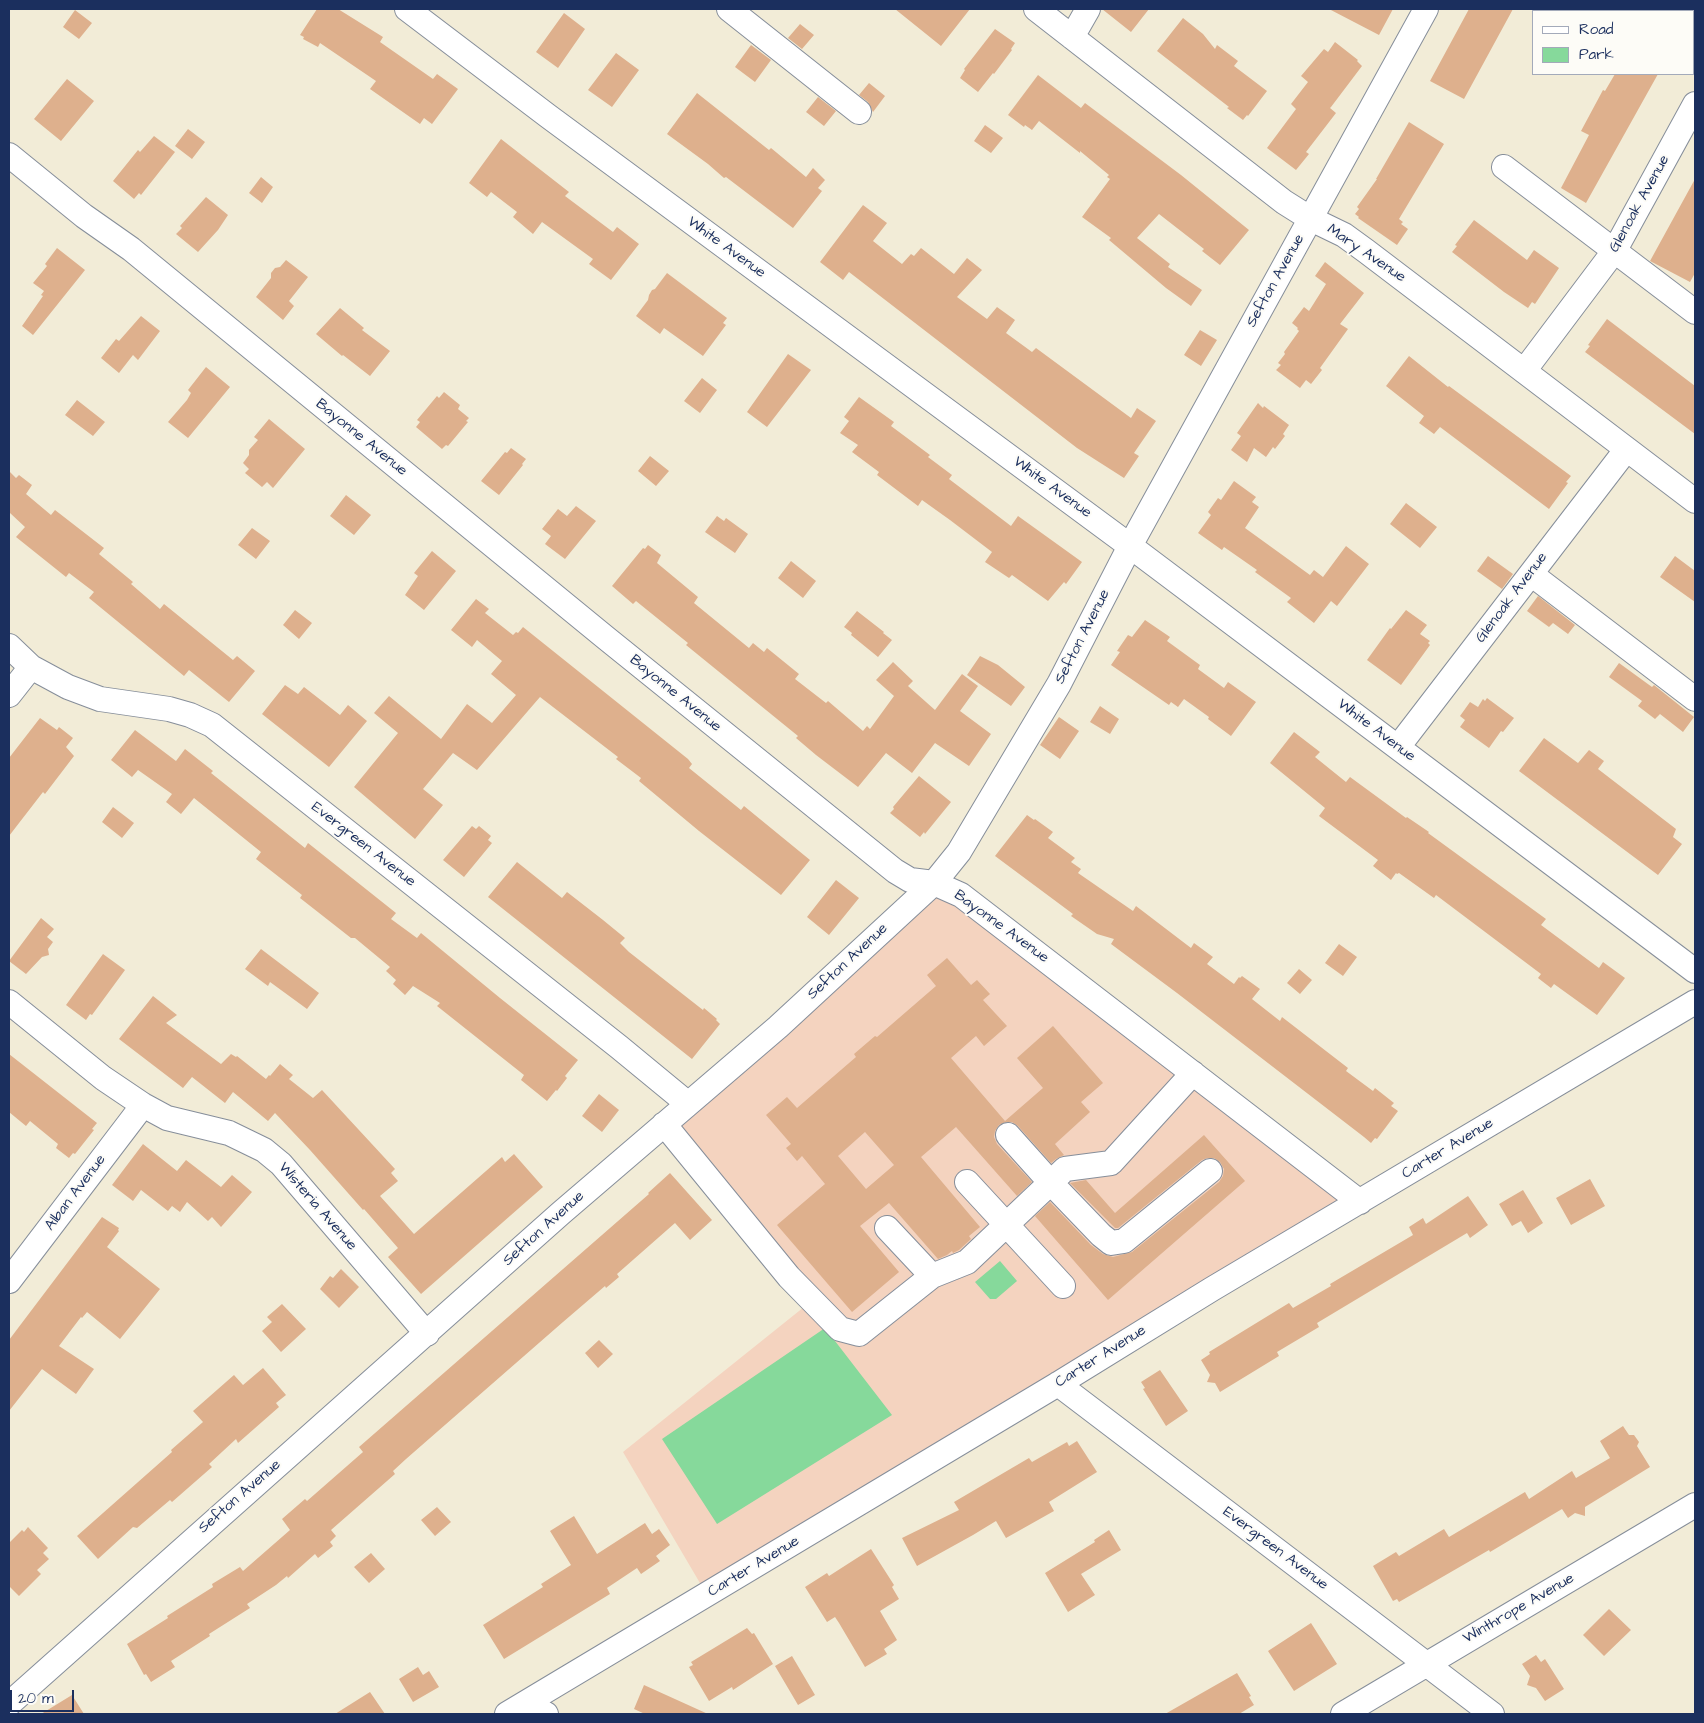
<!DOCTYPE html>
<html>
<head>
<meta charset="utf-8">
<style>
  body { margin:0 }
  #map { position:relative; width:1704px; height:1723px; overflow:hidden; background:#f2ecd7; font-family:"Architects Daughter",sans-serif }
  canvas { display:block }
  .frame { position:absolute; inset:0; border:10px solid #1b2f5e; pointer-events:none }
  .legend { position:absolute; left:1532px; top:10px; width:162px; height:65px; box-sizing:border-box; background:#fdfcf7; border:1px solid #a3aaba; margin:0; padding:6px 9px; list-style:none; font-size:15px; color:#1b2f5e }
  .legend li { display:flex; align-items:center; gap:10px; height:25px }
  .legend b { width:25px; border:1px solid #a3aaba }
  .scale { position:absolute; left:10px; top:1690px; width:64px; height:22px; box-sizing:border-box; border:2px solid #1b2f5e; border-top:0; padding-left:6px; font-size:15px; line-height:18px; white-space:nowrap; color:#1b2f5e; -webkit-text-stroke:4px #fdfcf7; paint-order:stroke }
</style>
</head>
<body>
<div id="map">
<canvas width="1704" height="1723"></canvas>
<div class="frame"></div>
<ul class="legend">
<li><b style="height:6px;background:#fff"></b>Road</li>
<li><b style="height:14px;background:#86d99b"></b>Park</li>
</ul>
<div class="scale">20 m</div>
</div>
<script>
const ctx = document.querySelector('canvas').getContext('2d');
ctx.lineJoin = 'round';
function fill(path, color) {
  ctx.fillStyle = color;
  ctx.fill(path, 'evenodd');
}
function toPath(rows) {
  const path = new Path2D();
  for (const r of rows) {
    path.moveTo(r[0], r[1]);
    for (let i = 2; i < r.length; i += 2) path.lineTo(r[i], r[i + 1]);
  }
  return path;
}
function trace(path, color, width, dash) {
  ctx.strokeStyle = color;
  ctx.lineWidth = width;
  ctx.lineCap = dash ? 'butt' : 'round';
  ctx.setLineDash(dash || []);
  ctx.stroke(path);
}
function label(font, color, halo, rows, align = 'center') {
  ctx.font = font + ' "Architects Daughter",sans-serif';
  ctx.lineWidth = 4;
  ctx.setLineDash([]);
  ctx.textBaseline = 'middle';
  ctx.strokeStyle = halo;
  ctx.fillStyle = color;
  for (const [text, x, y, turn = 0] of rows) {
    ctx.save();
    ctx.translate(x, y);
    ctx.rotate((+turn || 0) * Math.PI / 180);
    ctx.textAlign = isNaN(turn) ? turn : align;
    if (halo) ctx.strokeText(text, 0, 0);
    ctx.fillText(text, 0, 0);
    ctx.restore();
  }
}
fill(toPath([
  [934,883,1360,1202,707,1595,623,1452,809,1303,664,1124]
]), '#f4d3bf');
fill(toPath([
  [1000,1261,1017,1281,996,1299,990,1299,975,1282],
  [825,1328,892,1415,717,1524,662,1439]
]), '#86d99b');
fill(toPath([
  [317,9,338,9,383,37,380,42,433,79,437,74,458,89,432,124,424,118,420,124,370,89,376,81,320,43,318,47,303,39,304,37,300,35],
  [895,9,970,9,941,46],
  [1102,9,1149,9,1131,32],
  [1329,9,1393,9,1379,35],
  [1469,9,1513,9,1464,99,1430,81],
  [75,10,92,23,79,39,63,27],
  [564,13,585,29,558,68,536,52],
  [1183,18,1203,34,1215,49,1217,45,1238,61,1234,66,1267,91,1248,116,1247,115,1243,120,1227,108,1229,107,1157,51],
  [800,24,814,35,802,49,788,38],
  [995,29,1015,43,1011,49,1012,50,994,74,993,73,978,92,960,78,965,70,964,69],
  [1335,42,1358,60,1357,61,1362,66,1331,107,1330,108,1336,113,1306,152,1309,154,1296,170,1267,148,1296,109,1291,104,1308,82,1301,76,1324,49,1328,52],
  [751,45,771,60,755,82,735,67],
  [616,53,639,70,612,107,588,90],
  [1615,74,1658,74,1586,203,1561,188,1589,135,1581,131,1603,90,1605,91],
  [1038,75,1081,108,1085,103,1181,175,1249,230,1220,265,1202,251,1204,249,1159,214,1137,238,1170,264,1168,267,1202,290,1191,306,1166,288,1109,240,1111,238,1082,217,1110,179,1107,177,1109,175,1080,151,1080,153,1039,121,1032,130,1025,125,1024,127,1008,115],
  [67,79,94,101,61,141,34,119],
  [869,83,885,96,873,112,868,102,859,95],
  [697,93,769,150,771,148,806,177,813,168,825,180,818,188,822,191,793,228,726,177,724,178,708,164,667,134],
  [818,97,836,111,824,126,806,112],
  [1409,122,1444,144,1399,219,1403,222,1401,224,1408,229,1397,245,1358,218,1359,217,1355,214,1359,209,1357,207,1377,179,1376,179],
  [985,125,1003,138,991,153,974,141],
  [188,129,205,142,192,159,175,146],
  [154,136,175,152,141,195,139,193,134,199,113,181,138,150,140,152],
  [501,139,569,192,565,196,613,232,617,227,639,244,611,280,589,264,593,259,542,222,533,234,513,217,517,212,491,192,487,197,469,183],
  [261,177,273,187,262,203,249,193],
  [1695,179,1695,273,1690,282,1650,261],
  [206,197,228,215,218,230,198,252,176,234,182,228,180,226],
  [863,205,887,223,873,241,902,264,911,254,914,256,921,248,954,274,967,258,982,270,957,297,987,319,997,307,1015,320,1006,333,1032,352,1036,348,1131,418,1137,408,1156,421,1134,453,1139,456,1124,478,1077,448,849,272,843,280,820,262],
  [1474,220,1527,260,1534,250,1559,268,1535,304,1532,302,1528,308,1504,292,1452,252,1457,246,1455,245],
  [57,248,85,270,33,335,22,326,43,296,41,295,44,291,33,283,47,266,45,264],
  [286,260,308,277,289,301,294,306,283,320,256,297,271,278,271,273,275,268,280,267],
  [1325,262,1364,293,1340,324,1348,329,1320,368,1322,370,1311,384,1306,380,1300,388,1276,370,1281,365,1278,363,1285,354,1284,352,1299,331,1297,329,1298,328,1292,323,1304,307,1309,311,1326,284,1315,276],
  [667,273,727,318,723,323,726,325,703,356,664,328,660,334,636,316,648,300,649,295,652,290,655,289],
  [340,308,364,328,362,330,390,351,370,376,343,355,342,356,316,334],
  [141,316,160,331,138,360,133,355,119,373,101,358,116,339,119,341],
  [1607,319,1695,386,1695,434,1585,352,1590,346,1588,345],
  [1200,330,1217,340,1201,366,1184,355],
  [788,354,811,370,767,427,747,412],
  [1409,356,1448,387,1449,386,1571,476,1566,482,1568,483,1549,509,1440,427,1434,434,1419,423,1424,416,1386,386],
  [206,367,230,387,188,438,168,422,187,400,191,393,188,390],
  [702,378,717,390,700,413,684,401],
  [444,392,460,405,458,409,469,418,466,421,468,422,448,446,446,445,442,449,416,427,420,422,417,420,437,396,439,398],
  [859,397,894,422,891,426,930,455,928,457,952,475,949,479,1011,526,1018,516,1082,562,1066,584,1064,582,1048,601,1012,575,1009,578,985,562,992,552,950,520,922,500,918,506,877,475,879,472,852,452,858,445,840,433,849,421,844,417],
  [77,400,105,422,93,436,65,415],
  [1258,403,1263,408,1264,406,1289,425,1283,434,1285,436,1275,449,1273,447,1266,457,1254,448,1247,462,1231,450,1241,436,1237,433],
  [269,419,305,449,273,488,267,482,262,487,245,473,249,469,243,463,249,455,249,450,258,440,254,437],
  [511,448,526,459,522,464,523,465,499,495,481,481,505,452,507,453],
  [650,456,669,471,656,486,638,471],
  [9,471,16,478,19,475,32,485,26,494,51,515,55,510,104,548,99,554,133,582,131,584,160,609,164,604,233,660,237,656,255,671,229,702,189,670,184,676,89,598,94,592,69,573,66,577,16,537,25,527,10,513,9,515],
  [1234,481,1256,497,1252,502,1259,507,1245,528,1310,575,1314,570,1323,577,1346,546,1369,564,1337,606,1331,601,1314,623,1287,602,1291,598,1255,572,1257,570,1224,547,1222,550,1198,533,1211,515,1208,512,1218,498,1221,500],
  [346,495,371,515,354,535,330,516],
  [1406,503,1437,527,1420,548,1390,524],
  [576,506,596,521,565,559,545,544,551,536,542,529,558,509,567,516],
  [717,516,724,521,726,518,748,534,735,553,705,532],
  [252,528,270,541,256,559,238,545],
  [648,545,661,555,657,563,698,597,694,603,749,648,753,643,764,652,767,648,799,674,795,679,826,703,828,701,863,731,867,726,870,729,894,696,876,680,893,662,913,681,908,686,935,710,962,674,978,686,960,711,991,734,969,766,935,743,912,773,886,753,858,787,816,755,796,738,798,736,686,645,688,643,636,601,633,604,612,586,643,548,645,549],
  [432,551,456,571,424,610,405,595,418,576,414,573],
  [1488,556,1513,574,1502,589,1477,571],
  [1675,556,1695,571,1695,602,1660,577],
  [791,561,816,581,803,598,778,578],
  [1538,596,1575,625,1568,634,1553,623,1549,627,1527,611],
  [476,599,489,609,485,613,513,635,516,632,518,633,523,627,688,759,692,764,689,768,741,810,744,806,810,860,781,895,699,831,639,781,641,778,616,759,618,757,540,697,477,770,453,753,423,789,443,805,415,839,354,787,398,733,374,713,389,696,441,739,467,704,492,723,516,695,491,674,502,661,477,640,472,647,451,630],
  [295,610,312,623,299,639,283,625],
  [1406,610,1427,625,1420,634,1430,641,1428,643,1430,645,1401,685,1367,660,1390,628,1391,629],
  [857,611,884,632,883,633,892,640,878,657,851,635,852,633,844,627],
  [1145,620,1170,637,1167,641,1200,665,1198,669,1224,688,1228,682,1256,702,1231,736,1208,719,1209,717,1184,699,1178,707,1171,702,1169,705,1111,665,1120,652,1117,651,1128,635,1132,637],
  [980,656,998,665,1025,687,1011,706,967,675],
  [1619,663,1652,687,1654,685,1694,717,1683,732,1660,714,1655,719,1638,706,1642,701,1609,677],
  [285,685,298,694,304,687,340,715,348,705,367,721,329,767,262,714],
  [1487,698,1514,718,1503,732,1501,731,1489,748,1460,727,1465,720,1460,716,1470,702,1478,707,1483,699,1485,701],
  [1100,706,1119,719,1110,734,1090,722],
  [1059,717,1079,731,1060,759,1040,745],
  [40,718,57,730,59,727,73,738,66,747,74,756,45,794,43,792,9,836,9,758],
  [135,730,176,761,185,749,213,771,211,773,305,848,308,843,396,913,391,919,417,938,421,933,500,998,578,1060,565,1076,567,1078,557,1091,556,1090,547,1101,521,1080,524,1075,437,1006,440,1003,413,986,405,995,393,984,396,980,386,971,390,967,355,938,351,938,300,898,302,895,256,859,261,852,194,798,181,814,166,802,172,794,138,770,132,777,111,760],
  [1294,732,1320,752,1315,757,1346,782,1350,777,1406,818,1407,817,1429,832,1428,833,1546,919,1541,925,1599,968,1603,962,1625,978,1597,1015,1554,984,1551,988,1538,978,1541,974,1436,895,1434,898,1399,873,1397,874,1396,873,1391,880,1373,866,1378,860,1319,816,1325,808,1270,763],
  [1544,738,1578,763,1589,750,1604,761,1598,769,1676,829,1673,837,1682,844,1658,875,1519,771],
  [919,776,951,802,925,834,924,832,920,837,890,813,894,809,893,807],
  [113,807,134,823,122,838,102,822],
  [1027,815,1034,820,1035,819,1053,832,1048,838,1075,858,1071,862,1081,869,1078,873,1133,911,1136,906,1191,948,1194,943,1213,957,1207,964,1234,984,1239,977,1240,978,1242,976,1260,989,1252,999,1280,1021,1282,1017,1348,1068,1346,1071,1373,1091,1375,1088,1394,1103,1391,1106,1398,1111,1377,1139,1375,1138,1371,1143,1364,1137,1177,993,1111,944,1114,939,1097,934,1071,916,1073,914,995,856],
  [472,826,476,829,479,826,491,836,488,840,492,843,464,877,443,860],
  [517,862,562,898,567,892,603,920,625,938,620,943,629,952,703,1010,704,1008,717,1019,716,1020,720,1024,692,1059,488,897],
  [836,880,859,898,829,935,807,917],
  [41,918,54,929,47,937,53,942,48,949,49,955,42,957,26,974,9,961],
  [1339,944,1357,957,1343,976,1325,963],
  [261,949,319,993,307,1009,270,982,268,986,245,969],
  [103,954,125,970,92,1015,90,1014,86,1020,66,1005],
  [947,958,971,985,977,980,990,994,983,1000,1007,1026,984,1046,976,1036,951,1058,1005,1121,1043,1088,1017,1058,1053,1026,1103,1083,1081,1102,1090,1112,1055,1144,1064,1155,1056,1159,1051,1163,1018,1126,1012,1122,1006,1122,999,1125,995,1131,994,1137,997,1144,1032,1182,1017,1196,956,1127,921,1157,980,1227,969,1236,971,1239,959,1250,953,1253,952,1251,947,1255,938,1259,889,1203,860,1226,899,1272,852,1312,777,1225,825,1184,802,1156,797,1161,786,1148,791,1144,766,1115,787,1097,797,1108,856,1057,854,1054,875,1036,877,1037,936,986,927,975],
  [865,1132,894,1165,866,1189,838,1156],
  [1299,969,1312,980,1300,994,1287,983],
  [153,996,177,1015,166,1023,221,1064,231,1054,236,1057,237,1056,266,1079,269,1075,270,1076,280,1064,293,1075,289,1079,313,1098,322,1090,395,1169,391,1173,398,1181,380,1196,414,1234,502,1157,505,1162,514,1154,543,1187,421,1294,388,1257,398,1248,364,1209,363,1210,310,1150,275,1113,268,1121,233,1092,225,1103,192,1077,183,1088,119,1039],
  [9,1054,97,1123,92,1129,94,1130,75,1154,73,1153,69,1158,56,1148,58,1144,30,1121,26,1126,9,1112],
  [599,1094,619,1110,602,1132,582,1116],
  [1204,1135,1245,1181,1108,1300,1035,1216,1050,1202,1091,1245,1103,1254,1113,1257,1132,1252,1219,1182,1223,1176,1224,1169,1220,1162,1214,1158,1207,1158,1202,1160,1118,1228,1115,1228,1070,1183,1086,1180,1115,1213],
  [143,1144,177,1171,186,1160,221,1187,232,1175,252,1192,221,1227,212,1217,208,1221,187,1202,180,1212,172,1206,168,1211,141,1190,133,1201,112,1185],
  [670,1173,712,1220,690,1240,675,1223,617,1274,619,1277,606,1288,605,1286,563,1322,406,1459,393,1471,395,1474,331,1530,336,1536,330,1542,333,1546,318,1558,315,1554,288,1578,287,1576,276,1585,247,1604,250,1608,209,1634,210,1636,171,1661,175,1667,151,1682,146,1674,144,1675,127,1644,168,1618,167,1616,213,1587,212,1584,240,1567,243,1571,290,1530,282,1519,305,1499,307,1501,363,1452,359,1447,649,1194,648,1193],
  [1590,1179,1605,1206,1571,1225,1556,1198],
  [1523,1190,1543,1223,1528,1233,1521,1221,1512,1226,1499,1204],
  [1468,1196,1488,1225,1470,1238,1467,1233,1317,1323,1319,1327,1277,1352,1279,1356,1220,1392,1215,1383,1207,1382,1210,1375,1201,1360,1210,1354,1209,1352,1289,1303,1293,1308,1331,1286,1330,1284,1413,1235,1409,1227,1423,1218,1426,1224],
  [102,1217,119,1228,118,1230,119,1231,107,1247,160,1289,120,1339,87,1312,82,1318,81,1317,59,1346,94,1369,76,1394,42,1369,9,1411,9,1340],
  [341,1269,359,1287,339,1308,320,1289,330,1276,333,1278],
  [282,1304,306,1329,281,1352,262,1331,272,1322,267,1317],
  [599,1340,613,1354,598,1368,585,1353],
  [263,1368,286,1395,276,1403,279,1407,238,1443,236,1439,209,1464,212,1467,172,1502,170,1500,137,1528,133,1527,98,1559,77,1536,172,1452,171,1450,203,1422,193,1411,234,1375,243,1385],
  [1160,1370,1188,1411,1166,1426,1143,1389,1145,1388,1141,1382],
  [1623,1426,1629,1435,1634,1435,1639,1442,1637,1446,1650,1467,1585,1507,1585,1516,1575,1513,1568,1518,1562,1509,1490,1552,1489,1550,1399,1602,1397,1599,1393,1601,1373,1566,1396,1552,1399,1556,1444,1529,1449,1537,1525,1492,1529,1499,1572,1471,1576,1478,1610,1458,1600,1441],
  [1077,1441,1097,1472,1049,1502,1054,1511,1006,1538,996,1521,973,1535,917,1566,902,1538,959,1510,954,1502,1029,1458,1032,1462,1067,1442,1069,1446],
  [437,1507,451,1522,435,1536,421,1520],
  [574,1516,597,1554,645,1523,652,1534,659,1529,670,1545,656,1556,660,1561,641,1574,637,1568,607,1588,610,1594,504,1659,483,1625,543,1587,541,1584,571,1565,550,1531],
  [28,1527,48,1548,43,1553,49,1559,37,1570,41,1574,19,1596,9,1586,9,1543,22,1530,24,1532],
  [1109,1530,1121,1550,1081,1574,1095,1595,1068,1612,1045,1573,1095,1542,1094,1540],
  [871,1549,894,1585,892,1587,899,1599,880,1611,897,1640,884,1649,887,1654,865,1667,839,1623,835,1617,827,1622,805,1587,827,1573,829,1576],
  [371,1553,385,1569,369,1583,354,1567],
  [1609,1609,1631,1630,1604,1656,1583,1635],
  [1311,1623,1337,1664,1294,1691,1268,1651],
  [747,1628,752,1634,754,1633,773,1664,733,1690,732,1687,709,1701,689,1667,693,1665,691,1662],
  [1536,1655,1541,1662,1545,1659,1564,1689,1545,1701,1536,1688,1527,1685,1530,1676,1522,1664],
  [792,1656,815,1695,798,1705,775,1666],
  [418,1667,423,1675,429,1671,439,1687,413,1702,399,1679],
  [1237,1673,1251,1696,1249,1697,1254,1705,1239,1714,1165,1714],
  [644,1685,708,1714,645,1714,634,1709],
  [370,1692,385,1714,335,1714],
  [72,1695,84,1714,41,1714]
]), '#deb08d');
const minor = toPath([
  [407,9,548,116,1130,546,1695,971],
  [729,9,859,112],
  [1036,9,1284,202,1311,219,1344,235,1366,251,1695,501],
  [1072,37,1088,9],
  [9,155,84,216,131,249,606,638,895,871,910,880,934,883,961,895,1360,1202],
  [1504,167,1695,312],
  [1524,371,1615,250,1695,104],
  [1531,574,1695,699],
  [9,646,31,667,68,687,100,699,169,709,190,715,212,725,619,1047,687,1103],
  [9,695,31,667],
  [1398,747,1626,450],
  [9,1002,103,1078,143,1105,167,1118,229,1133,264,1150,281,1164,427,1334],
  [664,1124,789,1277,840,1329,859,1334,932,1276,967,1262,1065,1169,1111,1163,1193,1073],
  [1008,1135,1051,1183,1101,1235,1111,1243,1124,1241,1210,1171],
  [967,1182,1063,1286],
  [887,1228,932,1276],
  [9,1281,143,1105],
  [1058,1384,1492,1714],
  [9,1704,561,1213,778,1027,934,883,959,852,1059,684,1130,546,1426,9],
  [525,1704,546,1714],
  [507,1714,1058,1384,1212,1289,1695,1002],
  [1343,1714,1695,1505]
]);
trace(minor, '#868e9a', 26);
trace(minor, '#fff', 24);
label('15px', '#1b2f5e', '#fdfcf7', [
  ["Glenoak Avenue",1640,204,-61],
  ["White Avenue",726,248,36],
  ["Mary Avenue",1366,254,34],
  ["Sefton Avenue",1276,281,-61],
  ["Bayonne Avenue",361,438,39],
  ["White Avenue",1052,488,36],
  ["Glenoak Avenue",1512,598,-53],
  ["Sefton Avenue",1083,637,-63],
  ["Bayonne Avenue",675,694,39],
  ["White Avenue",1376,731,37],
  ["Evergreen Avenue",363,845,38],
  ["Bayonne Avenue",1001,927,36],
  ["Sefton Avenue",848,962,-43],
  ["Carter Avenue",1448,1149,-31],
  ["Alban Avenue",76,1193,-53],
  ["Wisteria Avenue",317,1207,49],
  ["Sefton Avenue",544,1229,-42],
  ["Carter Avenue",1101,1357,-32],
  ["Sefton Avenue",240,1497,-41],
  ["Evergreen Avenue",1275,1549,37],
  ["Carter Avenue",754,1567,-31],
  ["Winthrope Avenue",1519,1609,-30]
]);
</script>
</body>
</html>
